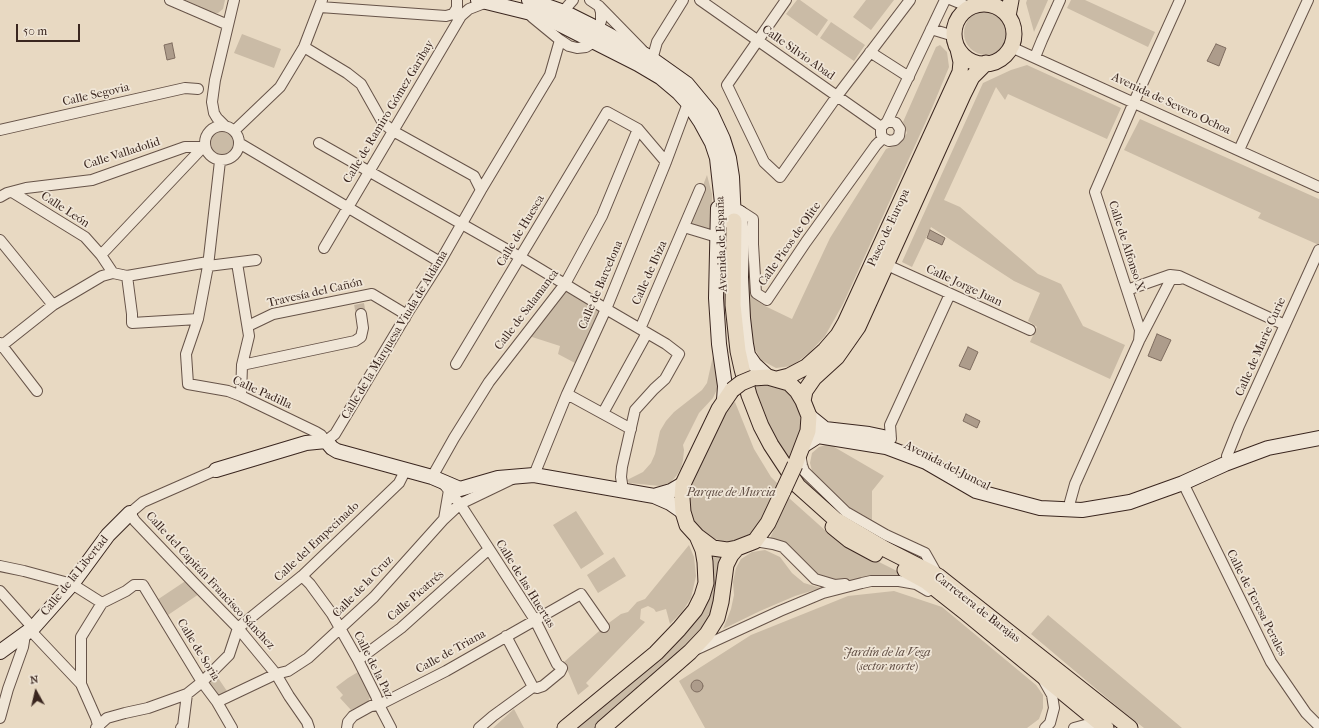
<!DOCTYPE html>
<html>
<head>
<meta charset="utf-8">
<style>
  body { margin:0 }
  #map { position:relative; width:1319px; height:728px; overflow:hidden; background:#e8d9c2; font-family:"IM FELL French Canon",serif }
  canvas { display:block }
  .north { position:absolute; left:16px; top:672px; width:40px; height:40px; -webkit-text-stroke:3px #f0e6d7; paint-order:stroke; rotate:352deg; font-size:11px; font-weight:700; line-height:16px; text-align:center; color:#3a261f }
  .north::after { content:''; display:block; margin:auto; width:14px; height:18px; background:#3a261f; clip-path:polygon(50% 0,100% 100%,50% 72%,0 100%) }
  .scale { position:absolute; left:16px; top:24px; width:64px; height:18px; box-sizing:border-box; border:2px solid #3a261f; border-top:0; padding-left:5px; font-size:12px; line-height:14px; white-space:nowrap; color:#3a261f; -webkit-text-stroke:3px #f0e6d7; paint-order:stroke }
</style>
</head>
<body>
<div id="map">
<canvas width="1319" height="728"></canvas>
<div class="north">N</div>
<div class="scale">50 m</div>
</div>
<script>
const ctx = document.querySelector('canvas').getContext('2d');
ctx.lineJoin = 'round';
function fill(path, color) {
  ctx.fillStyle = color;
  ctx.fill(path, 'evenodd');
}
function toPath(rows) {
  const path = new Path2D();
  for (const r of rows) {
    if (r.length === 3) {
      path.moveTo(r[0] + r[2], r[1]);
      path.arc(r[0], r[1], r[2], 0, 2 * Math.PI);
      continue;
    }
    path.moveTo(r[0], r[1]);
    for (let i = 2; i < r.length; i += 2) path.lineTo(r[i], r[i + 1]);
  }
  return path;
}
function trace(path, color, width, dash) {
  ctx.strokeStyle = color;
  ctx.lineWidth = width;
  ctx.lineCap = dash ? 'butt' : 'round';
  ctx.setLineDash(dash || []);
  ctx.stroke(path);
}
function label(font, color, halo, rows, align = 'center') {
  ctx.font = font + ' "IM FELL French Canon",serif';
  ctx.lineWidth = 3.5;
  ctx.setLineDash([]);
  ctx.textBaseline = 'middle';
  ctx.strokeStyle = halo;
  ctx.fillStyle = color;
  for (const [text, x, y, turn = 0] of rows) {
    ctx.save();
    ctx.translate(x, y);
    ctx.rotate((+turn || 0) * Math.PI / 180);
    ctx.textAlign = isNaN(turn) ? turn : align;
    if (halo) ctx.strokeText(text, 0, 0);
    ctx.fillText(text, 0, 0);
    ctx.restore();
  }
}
fill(toPath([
  [183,0,225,0,223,9,218,13,212,13],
  [797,0,800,0,828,20,817,36,786,14],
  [866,0,894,0,871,30,853,17],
  [1027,0,1048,0,1034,32,1026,3],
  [1071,0,1085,0,1155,32,1148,47,1067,8],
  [986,33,22],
  [831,22,865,45,854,61,820,38],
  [242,34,281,49,274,68,234,53],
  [940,45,947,52,949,67,932,108,843,304,825,336,810,352,792,366,776,368,761,360,752,344,750,327,745,244,748,242,751,288,755,299,765,306,792,319,830,238,886,149,899,144,907,133,903,122,936,47],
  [1027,65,1121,108,1107,139,1008,94,1005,100,996,87,944,200,960,207,1038,274,1061,284,1083,326,1125,345,1110,379,1030,342,1037,327,1028,321,1040,293,1014,281,931,227,912,267,902,262,983,83,1011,70],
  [1140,119,1319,199,1319,245,1258,218,1261,213,1124,150],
  [222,143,11],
  [707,175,712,194,713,231,688,224],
  [565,290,601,310,575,363,558,354,560,346,529,336],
  [713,356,717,377,717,389,713,398,699,413,683,445,684,450,683,460,681,468,677,475,671,482,660,486,629,483,627,480,643,472,651,463,655,454,660,431,666,421,674,412,702,390,707,383],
  [763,384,771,384,785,390,790,395,799,409,801,426,800,434,792,455,786,459,752,390,756,385],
  [735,402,754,449,771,477,779,485,758,526,750,534,742,538,732,541,722,541,711,538,696,526,691,518,687,499,691,484,728,404],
  [829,444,884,476,872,491,872,520,847,506,813,475,810,463,812,453,819,447],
  [789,498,827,532,863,554,919,582,857,580,845,582,832,580,814,574,788,545,778,540,770,538],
  [576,511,604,554,581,569,553,525],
  [689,545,694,557,696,576,691,598,682,612,670,624,666,609,656,612,654,609,648,606,641,609,640,619,645,622,586,683,589,686,578,695,564,662,606,625,621,614,628,612,637,602,645,599],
  [709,550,724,553,714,612,696,639,596,728,571,728,689,623],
  [765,550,780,557,792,573,804,583,821,588,795,596,760,611,723,629,731,609,734,595,733,582,736,568,741,559,752,552],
  [614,557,626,576,598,593,587,575],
  [187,580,199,594,168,615,157,600],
  [894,591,942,607,1036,685,1043,695,1043,708,1039,719,1027,728,705,728,679,681,751,635,848,596],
  [1048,615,1182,728,1144,728,1120,709,1031,634],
  [214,672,229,694,217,700,204,682],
  [358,672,371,695,368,702,351,710,340,698,343,695,336,687,348,678],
  [514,709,524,728,493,728]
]), '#cabba6');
const water = toPath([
  [172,43,175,58,167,60,164,45,172,43],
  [1216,44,1226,48,1219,66,1207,61,1216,44],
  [930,230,945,238,942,245,927,238,930,230],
  [1157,334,1171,340,1161,361,1148,356,1157,334],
  [968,347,978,352,970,370,959,366,968,347],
  [966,414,980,421,977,428,963,421,966,414],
  [697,686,6]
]);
fill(water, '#ad9c8b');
trace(water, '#7f6d60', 1);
trace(toPath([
  [359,304,361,314]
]), '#c5b5a1', 10, [10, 5]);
const street = toPath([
  [170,0,228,25],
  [700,0,881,127],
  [786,0,727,85,764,162,780,177,837,96,910,0],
  [952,0,969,7],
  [599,6,642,50],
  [320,7,446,16,453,14,457,8,457,0],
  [532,17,560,40,569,46,577,48,586,47,594,42,601,21,601,12,599,6,590,0],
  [562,17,566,8,573,0],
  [931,29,954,36],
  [304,47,347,73,361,84,383,123,393,131,474,176,481,190],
  [1011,47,1319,187],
  [870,52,909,77],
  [1035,57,1042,40,1060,0],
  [652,60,657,42,683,0],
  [887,122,893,122,896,123,900,129,899,136,895,140,889,141,883,138,881,134,881,127,887,122,945,0],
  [222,143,17],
  [225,126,217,118,214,113,212,102,215,80,234,0],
  [0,130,185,88,198,89],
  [234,131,280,87,304,47,322,0],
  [239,143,440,262],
  [319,143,520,257,606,309,666,344,679,354,665,379,654,389,635,410,622,467,621,477,623,490],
  [1239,150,1308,0],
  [220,161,208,266,198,319,186,354,188,384,228,391,241,396,316,432,321,435,326,441,335,434,410,309,440,262,481,190,550,75,560,40],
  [12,192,85,237,101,255,113,273],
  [0,197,7,193,26,188,92,180,185,147,205,147],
  [739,210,753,219,753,244,756,293,767,300,806,242,876,145,883,138],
  [684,227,717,237],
  [0,240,53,305],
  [324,248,461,16,469,9,487,2],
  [101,255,205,145],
  [237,263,249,336,242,365,241,396],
  [887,265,1030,330],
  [208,266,256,260],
  [127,276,132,314,132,323,198,319],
  [1127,290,1170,275,1179,276,1285,325],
  [248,326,273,314,372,294,402,312,405,318],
  [640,329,700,189],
  [1140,339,1171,279,1180,279],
  [0,343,37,391],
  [0,347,53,305,102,276,113,273,127,276,208,262],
  [456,364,607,112,638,129,666,162],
  [242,365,355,341,361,337,363,328,361,314],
  [567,394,631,429],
  [603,413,647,333],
  [891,439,890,425,950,294],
  [800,454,802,465,804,471,846,512,886,535,925,553,938,576],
  [1227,456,1239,426,1319,250],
  [216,470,143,502,130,513,135,521,194,583,238,628,276,674,289,696,307,722,309,728],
  [534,475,567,394,606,309,666,162,688,103],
  [432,477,454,438,489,382,565,284,602,216,638,129],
  [443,483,460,504,535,620,557,664,562,668,560,672,543,686,537,688,533,687],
  [1183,483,1271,662,1306,713,1319,726],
  [1070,502,1075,484,1139,341,1140,330,1095,192,1134,102,1180,0],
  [444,519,449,490],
  [755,541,773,544,783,547,815,579,835,585,845,584],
  [0,566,24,571,72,584,102,603],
  [302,576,310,584,332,614,358,660,376,696,379,705,391,728],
  [0,591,33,628],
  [30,630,81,684,96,718,99,728],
  [506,636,533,687],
  [695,650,780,611,823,593,862,583,871,581,899,581,916,584,928,591],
  [358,660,401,628,489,549],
  [1044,681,1052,695,1054,708,1050,723,1045,728],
  [81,684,81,637,102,603,126,591,134,585,143,585,202,682,217,702,232,728],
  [217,702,276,674,288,671,308,658,374,597,444,519,460,504,512,479],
  [0,718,8,689,23,647,25,635],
  [96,728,107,718,125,713,148,708,187,694],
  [181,728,183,726,187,694,202,682,229,655,238,628,302,576,399,483,406,469],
  [347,728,348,722,353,716,371,706,379,705,446,671,581,594,604,627],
  [479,728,493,716,533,687],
  [1074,728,1085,725,1096,728]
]);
const secondary = toPath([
  [478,0,539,15,559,24,638,64,660,77,679,93,688,103,700,121,712,143,717,158,724,221],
  [529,0,564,12,598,29,649,57,687,84,711,113,723,139,729,158,732,177,734,221],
  [718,208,716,298,719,344,725,386,724,400],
  [740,213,742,240,741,277,743,318,746,344,748,355,755,365,768,377],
  [809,416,825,429,869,434,888,438],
  [804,445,818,436,886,447,926,462,976,491,1040,508,1082,510,1130,502,1183,483,1225,464,1268,448,1319,438],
  [216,470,306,443,326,441,332,448,337,451,432,477,460,489,498,478,534,475,654,496,670,503,683,512],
  [654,496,671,491,683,484],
  [0,652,33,628,72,584,108,535,130,513]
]);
const primary = toPath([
  [984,34,30],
  [1008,16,1011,0],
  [734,221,733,305,738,351,742,369,749,395,761,426,771,445,798,486,836,520,885,549,938,576,1130,728],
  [753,378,768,377,789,383,797,391,803,401,809,416,808,431,795,465],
  [777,379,789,376,806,367,825,350,838,335,845,323,960,72,961,62,958,49],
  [732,390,719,409,683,484,682,498,683,512,687,525,697,536,713,548,727,550,737,548,755,541,768,523,783,491],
  [803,401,805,391,814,378,837,357,858,327,963,95,972,77,986,63],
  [833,527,849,540,875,554],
  [905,570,927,582,965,612,1106,728],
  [565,728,656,653,679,629,695,610,702,596,706,583,705,562,703,550,697,536],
  [603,728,690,652,707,634,717,618,721,602,726,565,731,555,737,548]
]);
trace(street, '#665348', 12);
trace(secondary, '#3a261f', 16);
trace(primary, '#3a261f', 17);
trace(street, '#f0e6d7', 10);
trace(secondary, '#f0e6d7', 14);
trace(primary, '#e8d9c2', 15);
const primaryBridge = toPath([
  [732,390,741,383,753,378],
  [783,491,795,465]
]);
trace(primaryBridge, '#3a261f', 17, []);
trace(primaryBridge, '#e8d9c2', 15);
label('12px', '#3a261f', '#f0e6d7', [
  ["Calle Silvio Abad",798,53,35],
  ["Calle Segovia",96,95,-13],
  ["Avenida de Severo Ochoa",1171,104,25],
  ["Calle de Ramiro Gómez Garibay",389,112,-59],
  ["Calle Valladolid",122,154,-18],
  ["Calle León",65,210,33],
  ["Paseo de Europa",889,228,-65],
  ["Calle de Huesca",521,231,-59],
  ["Avenida de España",722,244,-92],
  ["Calle Picos de Olite",790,244,-55],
  ["Calle de Alfonso X",1126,246,72],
  ["Calle de Ibiza",650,273,-66],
  ["Calle de Barcelona",601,285,-67],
  ["Calle Jorge Juan",964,286,25],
  ["Travesía del Cañón",315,293,-13],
  ["Calle de Salamanca",527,310,-53],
  ["Calle de la Marquesa Viuda de Aldama",395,335,-59],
  ["Calle de Marie Curie",1261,347,-66],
  ["Calle Padilla",262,393,24],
  ["Avenida del Juncal",947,466,27],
  ["Calle del Empecinado",317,542,-43],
  ["Calle de la Libertad",75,576,-51],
  ["Calle del Capitán Francisco Sánchez",210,581,47],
  ["Calle de las Huertas",525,584,58],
  ["Calle de la Cruz",363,587,-46],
  ["Calle Picatrés",416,596,-41],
  ["Calle de Teresa Perales",1256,603,63],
  ["Carretera de Barajas",977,608,38],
  ["Calle de Soria",198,650,58],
  ["Calle de Triana",451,652,-29],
  ["Calle de la Paz",373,665,63]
]);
label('italic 12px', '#5e4b41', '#f0e6d7', [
  ["Parque de Murcia",731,493],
  ["Jardín de la Vega",887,653],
  ["(sector norte)",887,667]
]);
</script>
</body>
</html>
